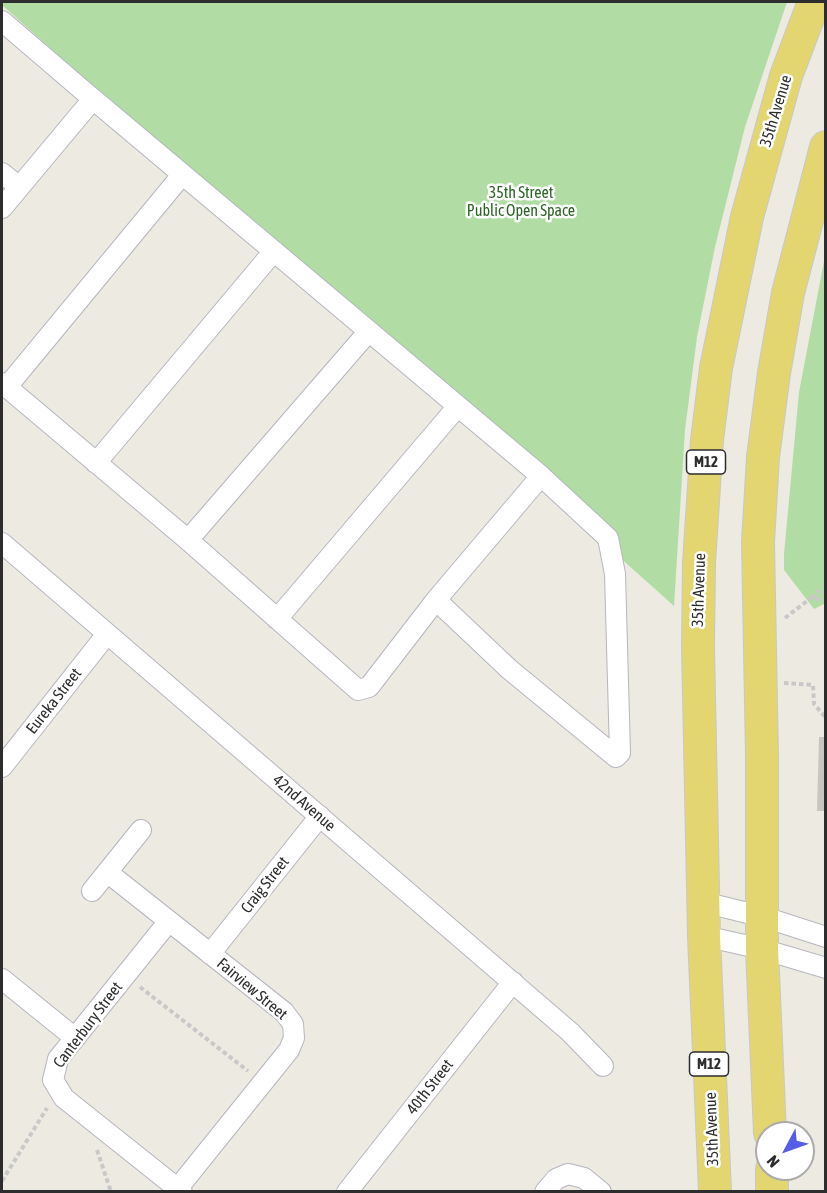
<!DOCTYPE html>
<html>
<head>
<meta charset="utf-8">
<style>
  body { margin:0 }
  #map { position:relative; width:827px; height:1193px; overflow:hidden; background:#edeae2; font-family:"Asap Condensed",sans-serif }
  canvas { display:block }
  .frame { position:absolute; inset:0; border:3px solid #2d2d2d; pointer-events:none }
  .north { position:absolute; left:755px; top:1121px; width:60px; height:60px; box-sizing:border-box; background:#fff; border:2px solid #ababab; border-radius:50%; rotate:229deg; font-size:16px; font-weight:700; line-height:24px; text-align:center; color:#2d2d2d }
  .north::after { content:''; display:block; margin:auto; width:21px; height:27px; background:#545ee8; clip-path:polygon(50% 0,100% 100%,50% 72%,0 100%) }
</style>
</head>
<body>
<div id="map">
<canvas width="827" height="1193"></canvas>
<div class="frame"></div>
<div class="north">N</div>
</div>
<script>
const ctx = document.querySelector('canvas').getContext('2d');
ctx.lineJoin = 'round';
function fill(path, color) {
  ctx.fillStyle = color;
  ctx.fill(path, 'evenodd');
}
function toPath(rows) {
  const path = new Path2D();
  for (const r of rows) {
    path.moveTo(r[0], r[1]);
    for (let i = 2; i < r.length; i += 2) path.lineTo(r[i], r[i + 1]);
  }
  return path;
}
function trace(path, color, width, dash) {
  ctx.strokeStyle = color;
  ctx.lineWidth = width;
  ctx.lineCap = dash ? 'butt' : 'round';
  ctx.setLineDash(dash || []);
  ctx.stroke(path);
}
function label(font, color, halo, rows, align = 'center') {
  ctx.font = font + ' "Asap Condensed",sans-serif';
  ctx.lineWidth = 5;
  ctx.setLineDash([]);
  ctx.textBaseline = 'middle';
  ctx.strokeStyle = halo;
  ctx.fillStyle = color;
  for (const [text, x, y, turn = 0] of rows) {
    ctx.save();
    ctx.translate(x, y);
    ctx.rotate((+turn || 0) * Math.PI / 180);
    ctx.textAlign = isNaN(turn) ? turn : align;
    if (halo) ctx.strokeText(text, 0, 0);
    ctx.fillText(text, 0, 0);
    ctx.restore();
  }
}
fill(toPath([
  [2,2,787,2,745,127,715,247,697,337,685,430,674,606,2,5],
  [825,256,826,603,814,609,784,570,784,554,799,392]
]), '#b1dda5');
fill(toPath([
  [819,737,826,737,826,811,817,811]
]), '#c9c6c0');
const minor = toPath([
  [2,21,93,99,2,208],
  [2,173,19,187],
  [2,383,188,540,358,690,369,687,436,600,541,476,93,99],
  [6,388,182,175],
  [96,463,274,251],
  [188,540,369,331],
  [2,543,570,1032,603,1066],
  [436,600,509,669,616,757,620,753,615,574,608,538,541,476],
  [277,619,458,406],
  [2,767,107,634],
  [107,872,284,1012,293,1024,294,1038,289,1050,178,1188],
  [92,891,141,830],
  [703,902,764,917,826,937],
  [169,921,58,1059,53,1080,64,1098,182,1192],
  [704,936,762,949,826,968],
  [210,954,320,816],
  [2,979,75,1038],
  [347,1192,513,982],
  [545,1192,556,1179,568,1174,584,1178,601,1192]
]);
const primary = toPath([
  [770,1133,762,949,762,756,758,542,763,457,774,373,788,293,826,147],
  [772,1169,772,1192],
  [715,1192,704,936,698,647,699,563,707,440,716,368,747,217,786,76,814,2]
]);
trace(minor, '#b5b6bf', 22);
trace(primary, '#c8c8c8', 34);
trace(toPath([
  [812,598,826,586],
  [785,618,811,598,826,600],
  [784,683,813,685,814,704,826,718],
  [140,987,248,1071],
  [97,1150,111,1192],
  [2,1181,47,1108]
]), '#c8c8c8', 4, [4.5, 3]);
trace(minor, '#fff', 20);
trace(primary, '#e3d671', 32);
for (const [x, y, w] of [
  [706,462,39],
  [709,1064,39]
]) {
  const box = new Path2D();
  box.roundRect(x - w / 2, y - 12, w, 24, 4.5);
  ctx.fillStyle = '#fff';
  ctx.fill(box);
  trace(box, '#2d2d2d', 1.5);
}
label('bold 15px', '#2d2d2d', null, [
  ["M12",706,462],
  ["M12",709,1064]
]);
label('16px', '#2d2d2d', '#fff', [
  ["35th Avenue",776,111,-73],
  ["35th Avenue",699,590,-88],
  ["Eureka Street",54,701,-52],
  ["42nd Avenue",304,803,41],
  ["Craig Street",265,885,-52],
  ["Fairview Street",252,989,40],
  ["Canterbury Street",88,1025,-53],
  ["40th Street",430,1087,-52],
  ["35th Avenue",712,1129,-92]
]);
label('16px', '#296523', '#fff', [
  ["35th Street",521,193],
  ["Public Open Space",521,211]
]);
</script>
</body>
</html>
